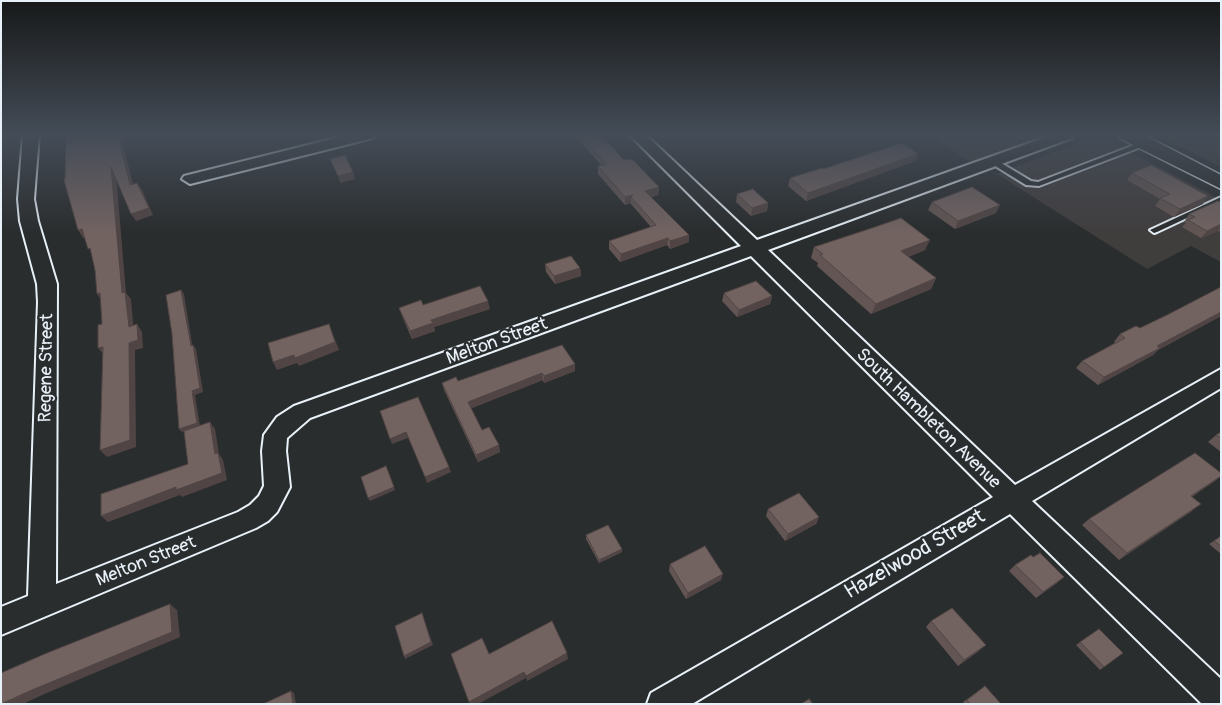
<!DOCTYPE html>
<html>
<head>
<meta charset="utf-8">
<style>
  body { margin:0 }
  #map { position:relative; width:1222px; height:705px; overflow:hidden; background:#2a2d2e; font-family:Pangolin,sans-serif }
  canvas { display:block }
  .frame { position:absolute; inset:0; border:2px solid #e8f1f8; pointer-events:none }
</style>
</head>
<body>
<div id="map">
<canvas width="1222" height="705"></canvas>
<div class="frame"></div>
</div>
<script>
const ctx = document.querySelector('canvas').getContext('2d');
ctx.lineJoin = 'round';
function fill(path, color) {
  ctx.fillStyle = color;
  ctx.fill(path, 'evenodd');
}
function toPath(rows) {
  const path = new Path2D();
  for (const r of rows) {
    path.moveTo(r[0], r[1]);
    for (let i = 2; i < r.length; i += 2) path.lineTo(r[i], r[i + 1]);
  }
  return path;
}
function trace(path, color, width, dash) {
  ctx.strokeStyle = color;
  ctx.lineWidth = width;
  ctx.lineCap = dash ? 'butt' : 'round';
  ctx.setLineDash(dash || []);
  ctx.stroke(path);
}
function label(font, color, halo, rows, align = 'center') {
  ctx.font = font + ' Pangolin,sans-serif';
  ctx.lineWidth = 4.5;
  ctx.setLineDash([]);
  ctx.textBaseline = 'middle';
  ctx.strokeStyle = halo;
  ctx.fillStyle = color;
  for (const [text, x, y, turn = 0] of rows) {
    ctx.save();
    ctx.translate(x, y);
    ctx.rotate((+turn || 0) * Math.PI / 180);
    ctx.textAlign = isNaN(turn) ? turn : align;
    if (halo) ctx.strokeText(text, 0, 0);
    ctx.fillText(text, 0, 0);
    ctx.restore();
  }
}
fill(toPath([
  [929,135,1054,135,975,165],
  [1098,135,1221,200,1221,262,1191,246,1147,269,997,174],
  [1158,135,1221,135,1221,167]
]), '#403d3d');
const lane = toPath([
  [1142,142,1149,144,1039,186,1026,185,989,162,993,160,996,160,1031,181,1038,182,1142,142],
  [1221,197,1221,202,1157,232,1154,233,1150,230,1221,197]
]);
const street = toPath([
  [23,135,39,135,34,199,38,221,57,284,56,584,238,512,250,505,259,496,264,486,262,451,264,435,277,417,294,406,741,246,630,135,646,135,757,240,1052,135,1074,135,1072,138,768,250,1015,485,1221,369,1221,388,1032,501,1221,679,1221,704,1202,704,1010,514,692,704,647,704,651,693,993,497,751,256,310,418,287,438,286,451,290,487,277,512,268,521,256,528,1,635,1,607,28,596,38,302,37,284,20,221,18,199,23,135],
  [348,135,375,135,373,138,190,184,182,179,184,176,348,135]
]);
const secondary = toPath([
  [1118,135,1144,135,1221,175,1221,189,1121,139,1118,135]
]);
trace(lane, '#e8f1f8', 4);
trace(street, '#e8f1f8', 4);
trace(secondary, '#e8f1f8', 3);
fill(lane, '#2a2d2e');
fill(street, '#2a2d2e');
fill(secondary, '#2a2d2e');
fill(toPath([
  [574,135,601,135,623,159,659,187,658,195,651,197,689,242,670,249,667,245,620,262,609,249,609,241,651,227,631,204,631,203,625,205,598,174,598,166,601,165],
  [1221,148,1221,155,1217,153],
  [915,161,806,201,788,186,790,178],
  [1132,173,1203,204,1174,217,1155,206,1160,199,1127,180],
  [737,194,768,203,767,211,751,216,736,202],
  [932,202,996,213,955,229,928,210],
  [1221,202,1221,232,1218,231,1201,238,1182,227,1186,223,1184,222,1189,214],
  [814,247,925,250,908,257,936,278,931,289,871,314,817,266,818,263,811,258],
  [545,264,580,268,581,276,555,284,546,272],
  [1221,287,1221,316,1158,350,1153,355,1098,385,1076,368,1082,361,1115,343,1114,342,1120,334,1140,328,1167,315],
  [724,293,772,296,770,304,737,317,722,301],
  [423,305,490,309,434,327,435,331,412,339,402,316,399,308],
  [575,364,575,371,544,383,543,380,471,408,482,430,500,452,478,462,444,390,442,383,458,381],
  [1221,432,1221,452,1208,442,1216,435],
  [1221,476,1192,497,1192,511,1119,560,1082,525,1089,519],
  [768,509,819,517,816,524,785,541,766,516],
  [586,535,622,549,622,552,599,563,586,539],
  [1221,536,1221,554,1209,544],
  [1033,557,1064,577,1057,583,1036,598,1009,571,1015,565],
  [670,564,721,580,686,599,669,571],
  [931,621,979,651,958,666,926,627],
  [1099,629,1104,667,1100,670,1076,645],
  [985,686,1001,704,965,704,963,702]
]), '#625553');
fill(toPath([
  [118,135,133,135,133,138,122,140,135,192,130,185],
  [234,135,256,135,236,140],
  [918,154,915,161,806,201,808,193],
  [111,167,116,174,126,293,131,299,134,334,129,327,122,293],
  [353,172,355,179,340,183,338,176],
  [137,183,142,190,153,215,136,221,131,214],
  [659,187,658,195,645,199,645,191],
  [633,195,631,197,631,203,625,205,625,197],
  [1208,196,1203,204,1174,217,1180,209],
  [768,203,767,211,751,216,752,208],
  [1000,205,996,213,955,229,958,221],
  [1221,224,1221,227,1218,231,1201,238,1207,231],
  [82,229,87,236,83,238,78,230],
  [689,235,689,242,670,249,670,241],
  [668,238,667,245,620,262,621,254],
  [930,240,925,250,897,261,901,251],
  [580,268,581,276,555,284,554,276],
  [936,278,931,289,871,314,876,304],
  [181,290,184,294,193,350,191,346],
  [100,293,102,301,97,294],
  [772,296,770,304,737,317,739,310],
  [488,301,490,309,434,327,435,331,412,339,410,331,431,320],
  [1221,312,1221,316,1158,350,1153,355,1098,385,1104,377,1157,346],
  [137,324,142,332,143,348,135,350,136,447,107,457,100,450,129,343],
  [329,324,339,350,299,366,297,363,277,370,273,362],
  [193,345,196,349,203,392,195,395,200,426,182,432,179,429,192,391],
  [103,347,104,355,98,348],
  [575,364,575,371,544,383,544,376],
  [542,373,543,380,470,409,468,402],
  [210,422,215,429,219,454,223,460,227,480,182,497,180,495,108,522,101,516,215,454],
  [406,432,408,438,392,444,390,439],
  [499,445,500,452,478,462,476,455],
  [386,466,395,490,370,501,368,498],
  [449,467,451,472,427,483,425,477],
  [1221,476,1214,482,1182,503,1191,496],
  [1201,504,1192,511,1119,560,1127,553],
  [819,517,816,524,785,541,788,534],
  [622,549,622,552,599,563,599,560],
  [723,574,721,580,686,599,688,593],
  [1064,577,1057,583,1036,598,1043,592],
  [170,604,177,610,180,637,42,695,23,704,2,704],
  [422,613,433,645,405,659,404,656],
  [986,645,979,651,958,666,964,660],
  [567,653,568,659,527,681,526,676],
  [524,672,526,678,478,704,470,704,469,702],
  [291,691,294,693,296,704,293,704]
]), '#504544');
const building = toPath([
  [66,135,118,135,130,185,137,183,149,208,131,214,111,167,122,293,125,292,129,327,137,324,138,340,129,343,130,440,100,450,103,347,98,348,98,325,102,324,100,293,97,294,95,270,90,248,88,249,82,229,78,230,64,180,65,179,66,135],
  [580,135,601,135,623,159,633,160,659,187,645,191,689,235,670,241,668,238,621,254,609,241,656,225,631,197,633,195,625,197,598,166,606,164,580,135],
  [902,143,918,154,808,193,790,178,822,168,823,169,902,143],
  [345,155,353,172,338,176,330,159,345,155],
  [1151,165,1208,196,1180,209,1160,198,1170,194,1132,173,1151,165],
  [972,187,1000,205,958,221,932,202,972,187],
  [753,189,768,203,752,208,737,194,753,189],
  [1218,201,1221,202,1221,224,1207,231,1188,220,1195,217,1189,214,1218,201],
  [901,218,930,240,901,251,936,278,876,304,820,255,823,254,814,247,872,228,901,218],
  [571,256,580,268,554,276,545,264,571,256],
  [756,281,772,296,739,310,724,293,756,281],
  [480,286,488,301,431,320,433,323,410,331,399,308,421,300,423,305,480,286],
  [1221,287,1221,312,1157,346,1160,348,1104,377,1082,361,1125,338,1120,334,1136,326,1140,328,1167,315,1221,287],
  [181,290,191,346,193,345,200,388,192,391,197,423,179,429,172,334,166,295,181,290],
  [329,324,335,342,295,358,294,355,273,362,268,343,329,324],
  [562,345,575,364,544,376,542,373,468,402,482,430,489,427,499,445,476,455,442,383,456,377,458,381,562,345],
  [418,397,449,467,425,477,406,432,390,439,380,411,418,397],
  [210,422,215,454,218,453,222,473,176,490,176,487,101,516,101,494,188,464,184,431,210,422],
  [1221,432,1221,438,1216,435,1221,432],
  [1195,453,1221,473,1221,476,1191,496,1201,504,1127,553,1089,519,1195,453],
  [386,466,394,487,368,498,361,477,386,466],
  [799,493,819,517,788,534,768,509,799,493],
  [608,525,622,549,599,560,586,535,608,525],
  [1221,536,1221,546,1214,541,1221,536],
  [705,546,723,574,688,593,670,564,705,546],
  [1040,553,1064,577,1043,592,1015,565,1031,555,1033,557,1040,553],
  [170,604,172,632,32,690,1,704,1,673,47,653,170,604],
  [952,608,986,645,964,660,931,621,952,608],
  [422,613,431,642,404,656,395,626,422,613],
  [552,621,567,653,526,676,524,672,469,702,451,654,482,638,489,654,552,621],
  [1099,629,1123,653,1104,667,1080,642,1099,629],
  [985,686,1001,704,970,704,967,700,985,686],
  [291,691,293,704,263,704,291,691],
  [809,699,813,704,801,704,809,699]
]);
fill(building, '#726361');
trace(building, '#504544', 1);
const sky = ctx.createLinearGradient(0, 0, 0, 234);
sky.addColorStop(0, '#171919');
sky.addColorStop(0.58, '#444c57');
sky.addColorStop(1, '#444c5700');
ctx.fillStyle = sky;
ctx.fillRect(0, 0, 1222, 234);
label('18px', '#e8f1f8', '#2a2d2e', [
  ["Melton Street",497,342,-20],
  ["Regene Street",47,368,-89],
  ["South Hambleton Avenue",928,419,44],
  ["Melton Street",146,562,-22]
]);
label('21px', '#e8f1f8', '#2a2d2e', [
  ["Hazelwood Street",915,555,-30]
]);
</script>
</body>
</html>
